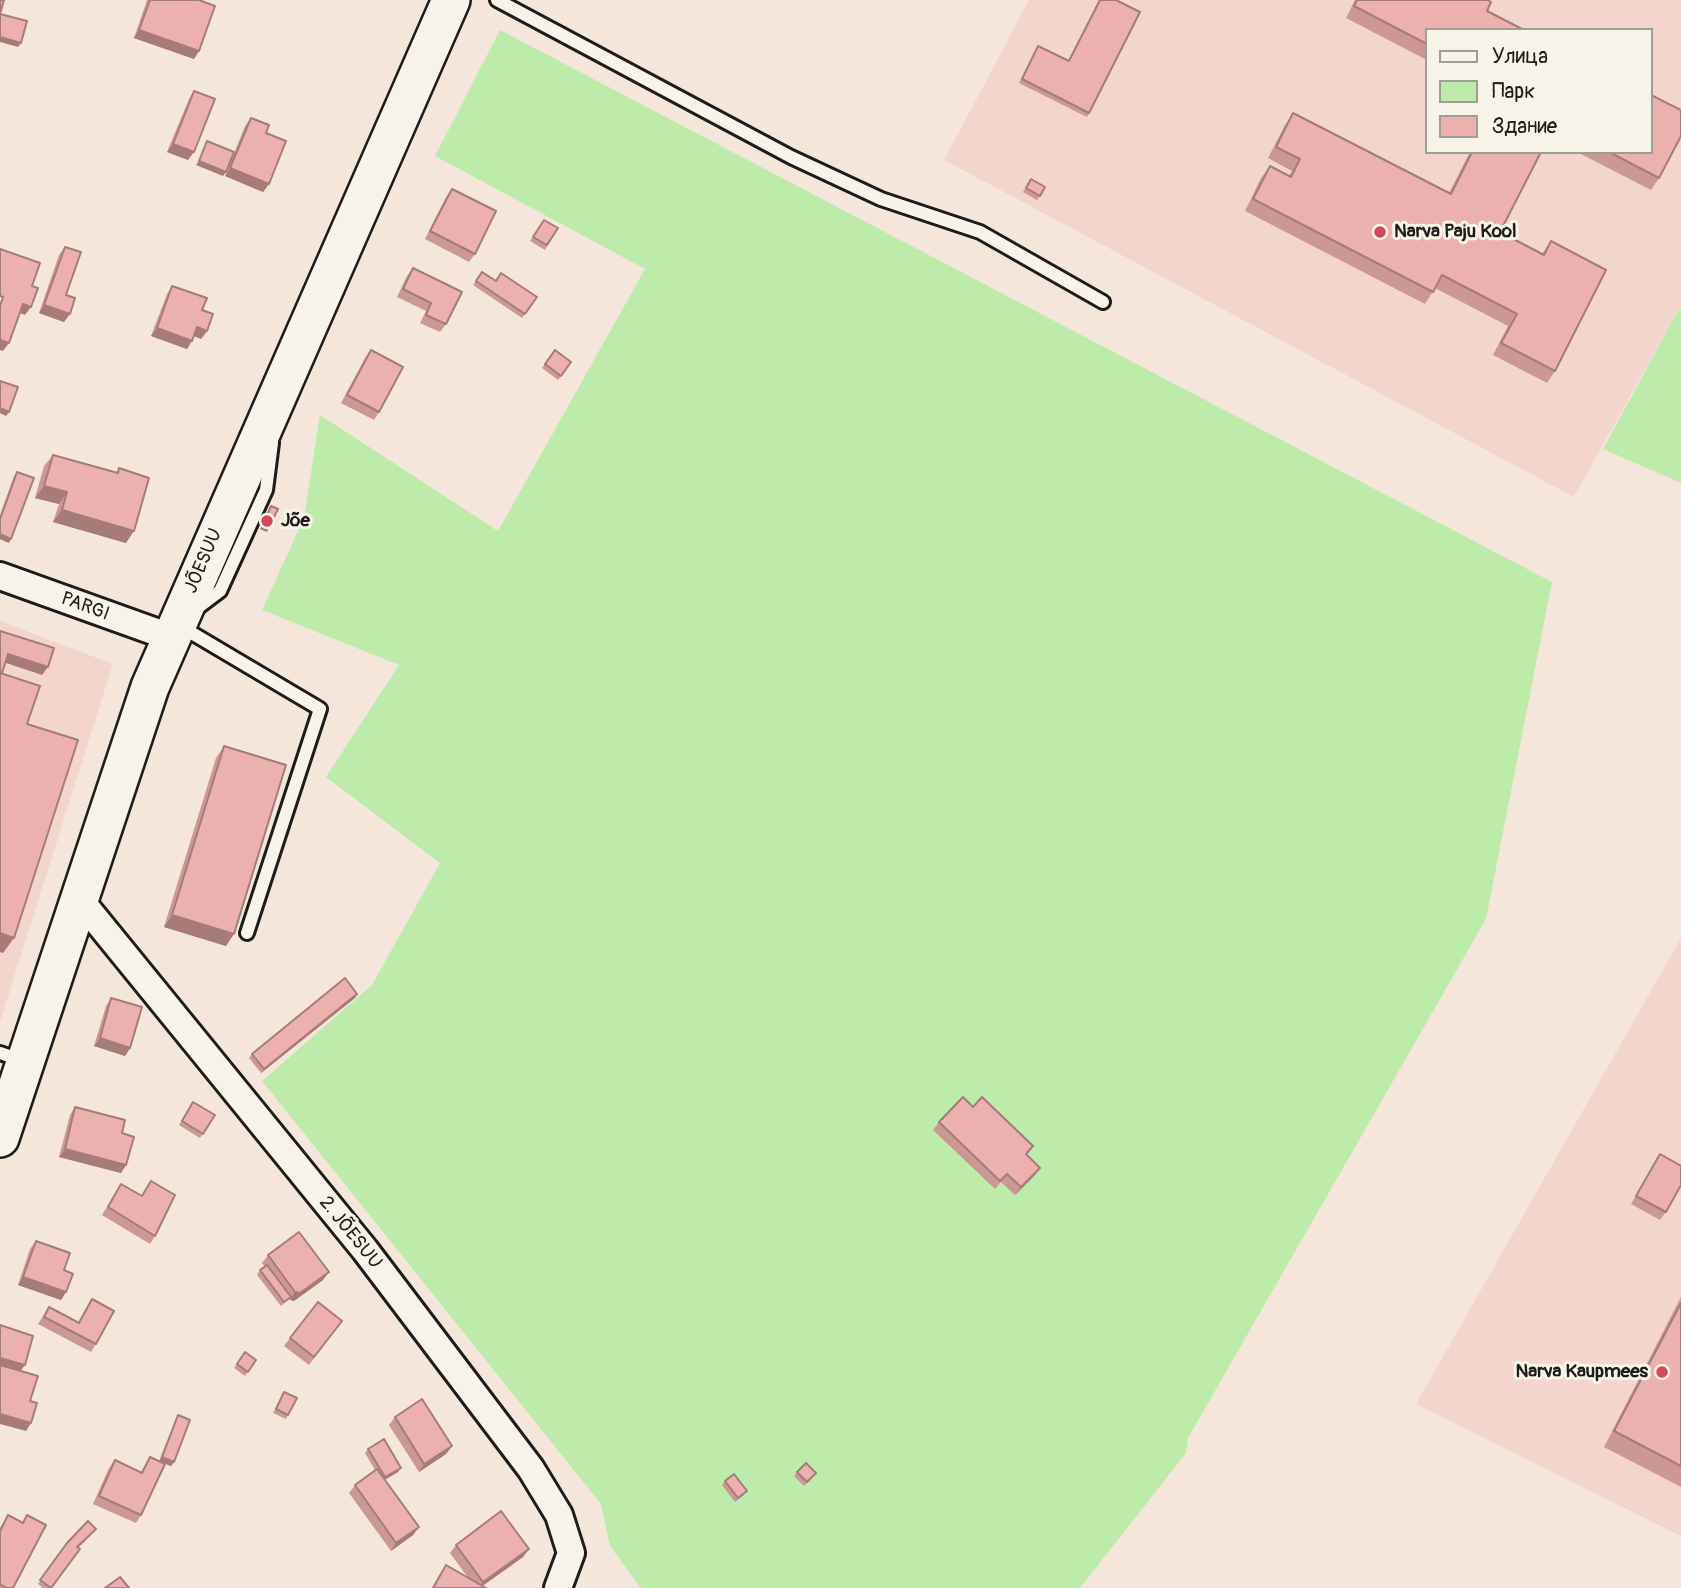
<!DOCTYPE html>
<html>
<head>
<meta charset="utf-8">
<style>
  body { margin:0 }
  #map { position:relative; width:1681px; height:1588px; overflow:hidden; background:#f5e6dc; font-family:Pangolin,sans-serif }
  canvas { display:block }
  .legend { position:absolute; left:1425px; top:28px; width:228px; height:126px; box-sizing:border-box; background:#f7f3e8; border:2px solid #9f9d96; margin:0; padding:9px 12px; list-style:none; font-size:21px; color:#1c1c1c }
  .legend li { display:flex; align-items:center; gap:14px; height:35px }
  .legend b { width:35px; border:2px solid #9f9d96 }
</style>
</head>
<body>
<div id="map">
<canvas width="1681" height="1588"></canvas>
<ul class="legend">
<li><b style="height:9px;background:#f7f3e8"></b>Улица</li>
<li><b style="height:19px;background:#bcebaa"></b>Парк</li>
<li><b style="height:19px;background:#ecb1ae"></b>Здание</li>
</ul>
</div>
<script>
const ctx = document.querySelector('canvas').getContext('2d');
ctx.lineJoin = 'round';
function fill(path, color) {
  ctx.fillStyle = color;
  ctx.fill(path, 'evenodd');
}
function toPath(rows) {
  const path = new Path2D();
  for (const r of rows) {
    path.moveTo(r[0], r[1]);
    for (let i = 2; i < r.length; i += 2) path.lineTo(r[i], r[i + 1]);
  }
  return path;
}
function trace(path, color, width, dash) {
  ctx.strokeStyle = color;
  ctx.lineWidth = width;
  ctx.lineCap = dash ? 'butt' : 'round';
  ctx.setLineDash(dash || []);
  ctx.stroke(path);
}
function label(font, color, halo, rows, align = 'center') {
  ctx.font = font + ' Pangolin,sans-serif';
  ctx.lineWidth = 6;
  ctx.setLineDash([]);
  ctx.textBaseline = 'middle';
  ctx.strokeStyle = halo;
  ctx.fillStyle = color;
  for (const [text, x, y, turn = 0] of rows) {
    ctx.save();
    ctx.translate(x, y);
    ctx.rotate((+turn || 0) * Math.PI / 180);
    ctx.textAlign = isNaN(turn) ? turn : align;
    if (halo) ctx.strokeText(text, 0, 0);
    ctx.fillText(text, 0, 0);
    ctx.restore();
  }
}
fill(toPath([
  [1029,0,1681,0,1681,305,1574,497,944,160],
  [1427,30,1651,30,1651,152,1427,152],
  [0,621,113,664,0,1022],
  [1681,938,1681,1536,1416,1404]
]), '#f2d6ce');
fill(toPath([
  [500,30,1552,582,1486,919,1188,1438,1186,1453,1080,1588,641,1588,610,1546,601,1504,262,1081,372,985,440,863,326,777,399,665,262,610,304,518,320,415,498,531,645,269,435,156],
  [1681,305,1681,483,1603,449]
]), '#bcebaa');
const lane = toPath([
  [497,0,791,157,881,199,980,232,1103,302],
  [196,609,220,591,266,490,272,443],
  [180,626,320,709,247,933],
  [0,1053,23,1061]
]);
const street = toPath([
  [0,576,170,637],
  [80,900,365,1250,531,1469,559,1515,571,1553,558,1588]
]);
const secondary = toPath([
  [0,1138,150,687,451,0]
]);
trace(lane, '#1c1c1c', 18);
trace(street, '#1c1c1c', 32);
trace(secondary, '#1c1c1c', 42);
trace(lane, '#f7f3e8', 12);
trace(street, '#f7f3e8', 26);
trace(secondary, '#f7f3e8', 37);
fill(toPath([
  [147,0,199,0,199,51,194,59,134,38],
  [1099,0,1116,0,1089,113,1087,117,1019,83,1038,46,1068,61],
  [1355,0,1488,0,1487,11,1427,30,1427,60,1346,18],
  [194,91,188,160,167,152,189,99],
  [1293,113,1449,193,1470,152,1541,152,1500,232,1542,254,1551,241,1555,371,1547,383,1493,355,1508,326,1435,288,1425,304,1245,211,1261,178,1270,166,1289,176,1292,171,1268,158,1285,125],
  [251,118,266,133,269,184,263,192,225,176,245,126],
  [1577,152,1651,152,1659,178,1651,190],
  [1031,179,1040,196,1037,200,1023,192],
  [452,189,475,254,469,262,425,239,446,197],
  [544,220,558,228,545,250,530,241],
  [65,247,66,295,64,322,39,313,59,255],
  [413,268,446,324,440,332,420,323,426,311,397,297,407,276],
  [482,272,496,281,537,297,522,318,473,285],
  [172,286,202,310,207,331,201,339,194,336,187,349,151,336,167,294],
  [371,350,379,412,374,420,341,403,365,358],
  [555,350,571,362,558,380,542,368],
  [53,455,116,473,119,468,126,543,53,522,59,504,35,498,44,466],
  [17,472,9,543,0,539,0,515,14,476],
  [224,746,226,946,164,927,216,758],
  [357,994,355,998,261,1073,249,1058,252,1054],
  [111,998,130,1048,125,1056,94,1046,106,1006],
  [193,1102,215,1115,200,1138,179,1125],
  [75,1107,122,1133,126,1165,121,1173,59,1157,70,1115],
  [939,1122,1027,1155,1040,1168,1034,1176,1015,1195,1001,1182,995,1189,933,1130],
  [1660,1154,1666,1212,1660,1220,1631,1204],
  [151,1181,155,1236,150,1244,102,1215,121,1184,141,1196],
  [36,1241,64,1270,66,1292,61,1300,18,1285,30,1249],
  [268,1255,323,1280,294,1301,289,1299,281,1306,257,1275,260,1270,265,1267,262,1263],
  [1681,1297,1681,1487,1604,1447],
  [92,1299,96,1344,91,1352,38,1324,49,1307,78,1322],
  [342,1321,309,1365,284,1346,290,1338],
  [245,1352,256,1360,245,1376,234,1368],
  [284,1392,288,1415,286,1419,273,1413],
  [178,1415,171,1466,159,1461,176,1419],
  [395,1417,452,1446,446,1454,419,1472,389,1425],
  [368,1449,398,1472,385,1480,419,1527,413,1535,391,1551,349,1493,355,1485,375,1470,365,1453],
  [150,1457,141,1515,136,1523,93,1504,109,1468,115,1460,141,1472],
  [797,1472,816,1473,804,1486,794,1476],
  [725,1481,744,1495,735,1502,722,1485],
  [8,1515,22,1522,27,1515,13,1588,0,1588,0,1528],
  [93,1533,78,1548,51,1588,43,1588,38,1584,67,1543],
  [456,1545,529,1549,523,1557,483,1586,486,1588,432,1588,446,1565,469,1579,450,1553]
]), '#cb9896');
fill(toPath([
  [139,30,199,51,194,59,134,38],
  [0,37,21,43,18,47,0,42],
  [173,144,194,152,188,160,167,152],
  [199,161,226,172,223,176,196,165],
  [230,168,269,184,263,192,225,176],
  [23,304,31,307,25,315,17,312],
  [44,305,70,314,64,322,39,313],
  [197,327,207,331,201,339,192,335],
  [157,328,192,341,187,349,151,336],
  [0,340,9,343,3,351,0,350],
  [0,408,9,412,6,416,0,413],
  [44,486,67,492,59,504,35,498],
  [62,510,134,531,126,543,53,522],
  [263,525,269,527,267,532,260,529],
  [0,534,11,539,9,543,0,539],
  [8,654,48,667,42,675,3,662],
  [172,915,234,934,226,946,164,927],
  [0,933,14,938,3,953,0,952],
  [357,994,355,998,261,1073,264,1069],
  [100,1038,130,1048,125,1056,94,1046],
  [65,1149,126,1165,121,1173,59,1157],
  [1040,1168,1034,1176,1015,1195,1021,1187],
  [329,1272,323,1280,294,1301,290,1300,295,1292],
  [23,1277,66,1292,61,1300,18,1285],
  [0,1358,25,1365,19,1373,0,1367],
  [0,1414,31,1423,26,1431,0,1424],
  [452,1446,446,1454,419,1472,424,1464],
  [162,1457,174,1462,171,1466,159,1461],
  [401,1468,398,1472,382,1481,385,1477],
  [419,1527,413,1535,391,1551,396,1543],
  [529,1549,523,1557,479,1588,483,1582]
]), '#a57c7a');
const building = toPath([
  [0,0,4,0,0,14,0,0],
  [150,0,199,0,215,6,199,51,139,30,150,0],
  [1100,0,1116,0,1140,12,1089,113,1022,79,1038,46,1069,61,1100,0],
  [1357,0,1488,0,1491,2,1487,11,1524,30,1427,30,1427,44,1354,6,1357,0],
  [0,14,27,21,21,43,0,37,0,14],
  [194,91,215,99,194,152,173,144,194,91],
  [1651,95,1681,110,1681,136,1659,178,1609,152,1651,152,1651,95],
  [1293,113,1451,194,1472,152,1541,152,1500,232,1544,255,1551,241,1606,270,1555,371,1501,343,1517,314,1442,275,1433,292,1253,199,1270,166,1291,177,1300,159,1276,147,1293,113],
  [251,118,269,125,266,133,286,141,269,184,230,168,251,118],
  [207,141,234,152,226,172,199,161,207,141],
  [1031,179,1045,187,1040,196,1026,188,1031,179],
  [452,189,496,211,475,254,430,231,452,189],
  [544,220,558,228,547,245,533,237,544,220],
  [65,247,81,252,66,295,75,298,70,314,44,305,65,247],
  [0,249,40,263,32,286,38,288,31,307,23,304,9,343,0,340,0,306,3,297,0,296,0,249],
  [413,268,462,292,446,324,426,315,431,303,403,289,413,268],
  [482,272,496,281,501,273,537,297,525,314,476,281,482,272],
  [172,286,207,298,202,310,213,314,207,331,197,327,192,341,157,328,172,286],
  [371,350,403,367,379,412,347,395,371,350],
  [555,350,571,362,561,376,545,364,555,350],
  [0,381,18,387,9,412,0,408,0,381],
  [53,455,118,473,119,468,149,478,134,531,62,510,67,492,44,486,53,455],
  [17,472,34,478,11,539,0,534,0,519,17,472],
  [271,506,278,509,269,527,263,525,271,506],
  [0,631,54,648,48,667,8,654,2,673,0,673,0,631],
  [0,673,40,686,27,724,78,740,14,938,0,933,0,673],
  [224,746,286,765,234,934,172,915,224,746],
  [345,978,357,994,264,1069,252,1054,345,978],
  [111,998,142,1007,130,1048,100,1038,111,998],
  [963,1097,973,1107,982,1097,1033,1146,1026,1154,1040,1168,1021,1187,1007,1174,1000,1181,939,1122,963,1097],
  [193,1102,215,1115,203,1134,182,1121,193,1102],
  [75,1107,125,1120,122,1133,134,1137,126,1165,65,1149,75,1107],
  [1660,1154,1681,1166,1681,1185,1666,1212,1636,1196,1660,1154],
  [151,1181,175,1195,155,1236,108,1207,121,1184,142,1196,151,1181],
  [299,1232,329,1272,300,1293,295,1292,268,1255,299,1232],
  [36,1241,70,1253,64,1270,73,1274,66,1292,23,1277,36,1241],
  [267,1265,291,1297,284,1302,260,1270,267,1265],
  [92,1299,114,1311,96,1344,44,1317,49,1307,79,1323,92,1299],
  [318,1302,342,1321,314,1357,290,1338,318,1302],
  [1681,1303,1681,1466,1614,1431,1681,1303],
  [0,1325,33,1336,25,1365,0,1358,0,1325],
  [245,1352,256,1360,248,1372,237,1364,245,1352],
  [0,1365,38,1376,30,1401,37,1403,31,1423,0,1414,0,1365],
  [284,1392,297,1398,288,1415,276,1409,284,1392],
  [422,1399,452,1446,424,1464,395,1417,422,1399],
  [178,1415,190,1420,174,1462,162,1457,178,1415],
  [384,1439,401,1468,385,1477,368,1449,384,1439],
  [150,1457,165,1464,141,1515,99,1496,115,1460,142,1473,150,1457],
  [806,1463,816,1473,807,1482,797,1472,806,1463],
  [377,1469,419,1527,396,1543,355,1485,377,1469],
  [734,1474,747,1491,738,1498,725,1481,734,1474],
  [501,1511,529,1549,483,1582,456,1545,501,1511],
  [8,1515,23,1523,27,1515,46,1525,13,1588,7,1588,0,1584,0,1531,8,1515],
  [88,1521,96,1529,77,1547,80,1549,51,1588,40,1580,67,1543,88,1521],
  [446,1565,486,1588,433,1588,446,1565],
  [120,1577,129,1588,105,1588,120,1577]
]);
fill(building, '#ecb1ae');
trace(building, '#a57c7a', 2);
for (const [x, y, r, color] of [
  [1380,232,7,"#d1495b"],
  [267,521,7,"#d1495b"],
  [1662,1372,7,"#d1495b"]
]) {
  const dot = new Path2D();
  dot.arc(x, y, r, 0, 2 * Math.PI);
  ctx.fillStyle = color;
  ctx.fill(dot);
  trace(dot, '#f7f3e8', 2.5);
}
label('bold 19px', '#1c1c1c', '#f7f3e8', [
  ["Narva Paju Kool",1394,232],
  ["Jõe",281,521],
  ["Narva Kaupmees",1648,1372,"right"]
], 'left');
label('19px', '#1c1c1c', '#f7f3e8', [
  ["JÕESUU",204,561,-67],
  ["PARGI",85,607,20],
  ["2. JÕESUU",350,1233,51]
]);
</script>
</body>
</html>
